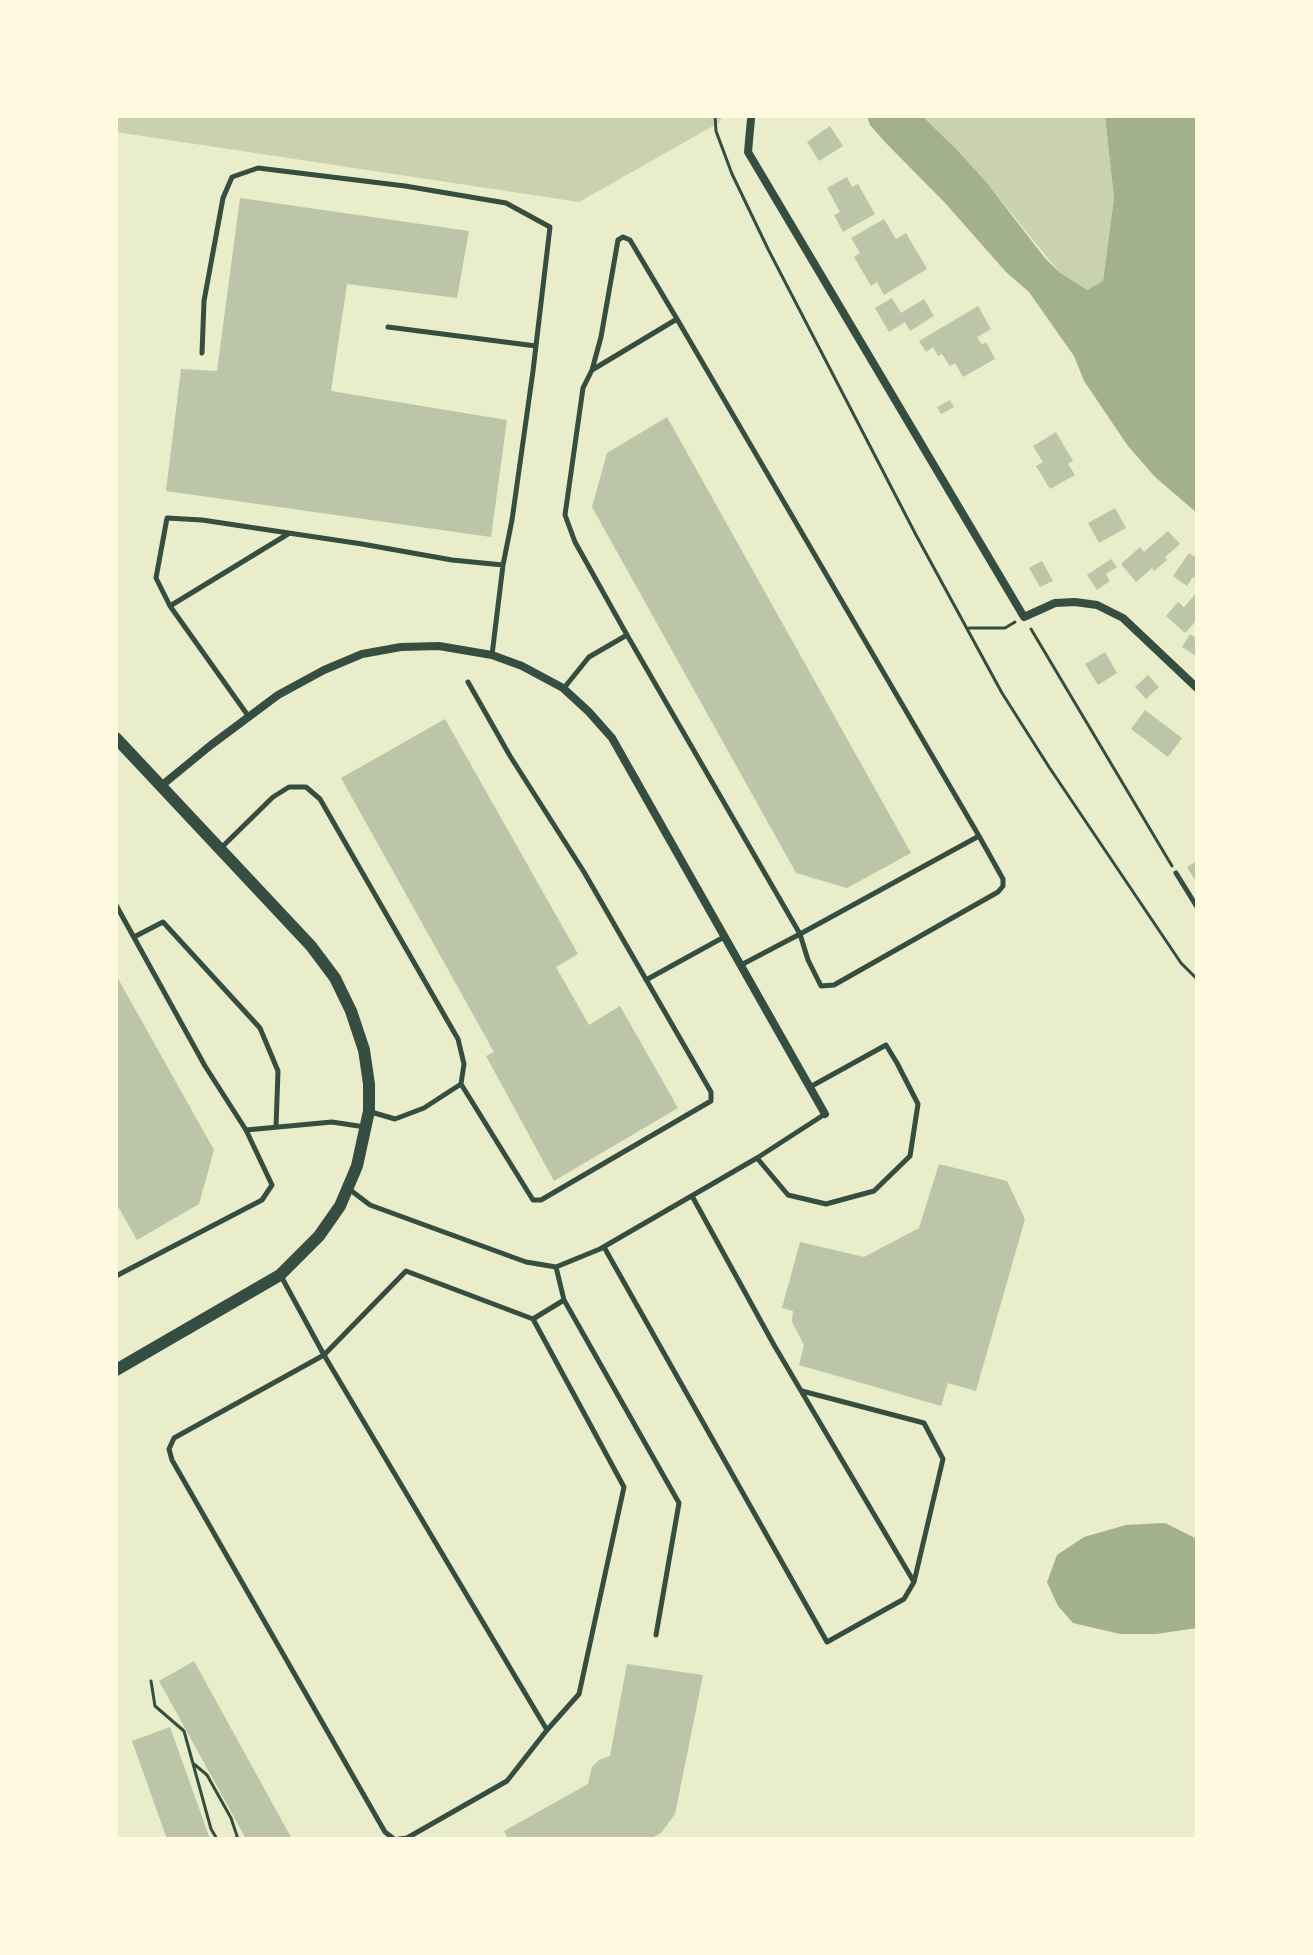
<!DOCTYPE html>
<html>
<head>
<meta charset="utf-8">
<style>
  body { margin:0 }
  #map { position:relative; width:1313px; height:1955px; overflow:hidden; background:#e9edc9; font-family:"Alegreya Sans",sans-serif }
  canvas { display:block }
  .frame { position:absolute; inset:0; border:118px solid #fefae0; pointer-events:none }
</style>
</head>
<body>
<div id="map">
<canvas width="1313" height="1955"></canvas>
<div class="frame"></div>
</div>
<script>
const ctx = document.querySelector('canvas').getContext('2d');
ctx.lineJoin = 'round';
function fill(path, color) {
  ctx.fillStyle = color;
  ctx.fill(path, 'evenodd');
}
function toPath(rows) {
  const path = new Path2D();
  for (const r of rows) {
    path.moveTo(r[0], r[1]);
    for (let i = 2; i < r.length; i += 2) path.lineTo(r[i], r[i + 1]);
  }
  return path;
}
function trace(path, color, width, dash) {
  ctx.strokeStyle = color;
  ctx.lineWidth = width;
  ctx.lineCap = dash ? 'butt' : 'round';
  ctx.setLineDash(dash || []);
  ctx.stroke(path);
}
fill(toPath([
  [116,116,722,116,720,122,579,202,116,132],
  [917,116,1105,116,1114,198,1103,281,1087,290,1059,272,987,183]
]), '#cad2ad');
fill(toPath([
  [867,116,922,116,956,149,987,183,1044,257,1059,272,1087,290,1103,281,1114,198,1105,116,1197,116,1197,513,1155,477,1128,446,1084,381,1074,356,1029,292,1006,272,946,204,885,142,870,125],
  [1165,1523,1197,1539,1197,1628,1156,1634,1120,1634,1073,1623,1058,1606,1047,1582,1057,1555,1084,1537,1126,1525]
]), '#a3b18a');
fill(toPath([
  [830,126,843,146,819,161,807,142],
  [847,177,852,187,858,184,875,214,843,232,834,215,840,212,827,188],
  [240,198,469,231,457,298,347,284,331,391,507,420,491,537,166,491,181,369,217,371],
  [884,219,896,239,906,233,927,269,884,295,877,282,871,286,854,257,860,253,851,238],
  [892,298,901,313,924,299,934,316,910,331,905,322,889,332,875,308],
  [978,306,991,329,977,337,982,345,986,342,995,359,963,377,955,363,950,366,942,354,938,356,933,347,926,352,919,341],
  [950,400,954,407,941,414,937,407],
  [667,417,911,853,847,888,796,873,592,507,607,453],
  [1056,432,1073,461,1068,464,1075,475,1050,489,1036,466,1043,462,1033,446],
  [1115,508,1126,528,1099,543,1088,523],
  [1168,531,1180,544,1165,557,1167,560,1154,571,1152,568,1136,582,1121,564,1140,547,1144,552],
  [1189,553,1197,558,1197,579,1193,577,1187,586,1173,576],
  [1111,559,1117,567,1106,574,1110,581,1097,590,1087,575],
  [1042,561,1053,581,1040,587,1029,568],
  [1197,592,1197,620,1185,633,1166,616,1178,602,1184,607],
  [1190,634,1197,639,1196,656,1182,647],
  [1105,652,1117,673,1098,685,1085,664],
  [1148,675,1159,687,1146,699,1135,687],
  [1145,710,1182,738,1168,757,1131,729],
  [445,719,578,954,556,967,589,1025,620,1006,678,1108,554,1181,486,1056,494,1052,341,778],
  [1197,861,1197,883,1187,867],
  [116,975,214,1150,199,1204,137,1240,116,1203],
  [939,1164,1007,1181,1025,1219,976,1391,948,1383,941,1406,799,1365,804,1345,792,1322,793,1311,782,1308,800,1242,864,1257,919,1228],
  [194,1661,292,1839,246,1839,159,1681],
  [627,1664,703,1675,675,1814,661,1833,650,1839,508,1839,504,1831,588,1784,592,1767,599,1760,610,1756],
  [170,1727,210,1839,167,1839,132,1741]
]), '#bcc5a7');
trace(toPath([
  [715,116,716,131,732,174,768,249,916,535,1002,693,1049,767,1181,963,1197,979],
  [969,628,1005,628,1015,622],
  [1031,629,1172,866],
  [151,1681,155,1706,184,1731,211,1829,217,1839],
  [194,1764,207,1775,231,1818,238,1839]
]), '#344e41', 3);
trace(toPath([
  [388,327,536,346],
  [202,353,204,301,223,198,232,177,258,168,405,186,506,203,550,227,533,371,512,520,503,565,452,560,362,544,202,520,167,518,156,578,170,606,249,717],
  [592,370,601,337,618,240,623,237,630,240,677,319],
  [170,606,288,534],
  [492,655,503,565],
  [564,688,589,657,627,635,800,934,979,836,677,319,592,370,583,388,565,515,575,542,627,635],
  [221,848,273,797,289,787,306,787,320,799,458,1039,464,1064,461,1084,424,1108,395,1119,371,1112],
  [1176,873,1197,907],
  [116,905,205,1066,246,1130],
  [134,937,163,922,260,1028,278,1071,276,1127],
  [741,965,800,934,808,960,821,986,834,985,998,892,1003,886,1003,879,979,836],
  [646,980,724,937],
  [461,1084,533,1200,541,1200,711,1101,711,1092,584,872,510,756,468,682],
  [757,1158,788,1195,826,1204,874,1191,910,1156,918,1104,897,1063,886,1045,810,1087],
  [349,1189,370,1205,526,1262,556,1267,600,1249,757,1158,825,1114],
  [604,1247,827,1642,904,1599,914,1582,774,1345,692,1196],
  [556,1267,564,1300],
  [116,1276,262,1200,272,1185,246,1130,332,1122,365,1127],
  [281,1276,324,1355,547,1730,507,1781,407,1838,399,1839],
  [533,1319,624,1487,579,1694,547,1730],
  [802,1391,924,1423,943,1459,914,1582],
  [394,1839,385,1832,172,1460,169,1449,174,1438,324,1355,406,1271,533,1319,564,1300,679,1503,656,1635]
]), '#344e41', 5);
trace(toPath([
  [751,119,748,152,1024,617,1055,603,1075,602,1097,605,1123,618,1197,688],
  [161,786,211,745,278,695,324,670,362,654,401,647,439,646,492,655,522,666,563,688,589,712,612,738,825,1114]
]), '#344e41', 8);
trace(toPath([
  [116,738,311,946,335,978,351,1011,364,1050,369,1084,369,1111,357,1166,340,1206,319,1236,280,1275,116,1370]
]), '#344e41', 12);
</script>
</body>
</html>
